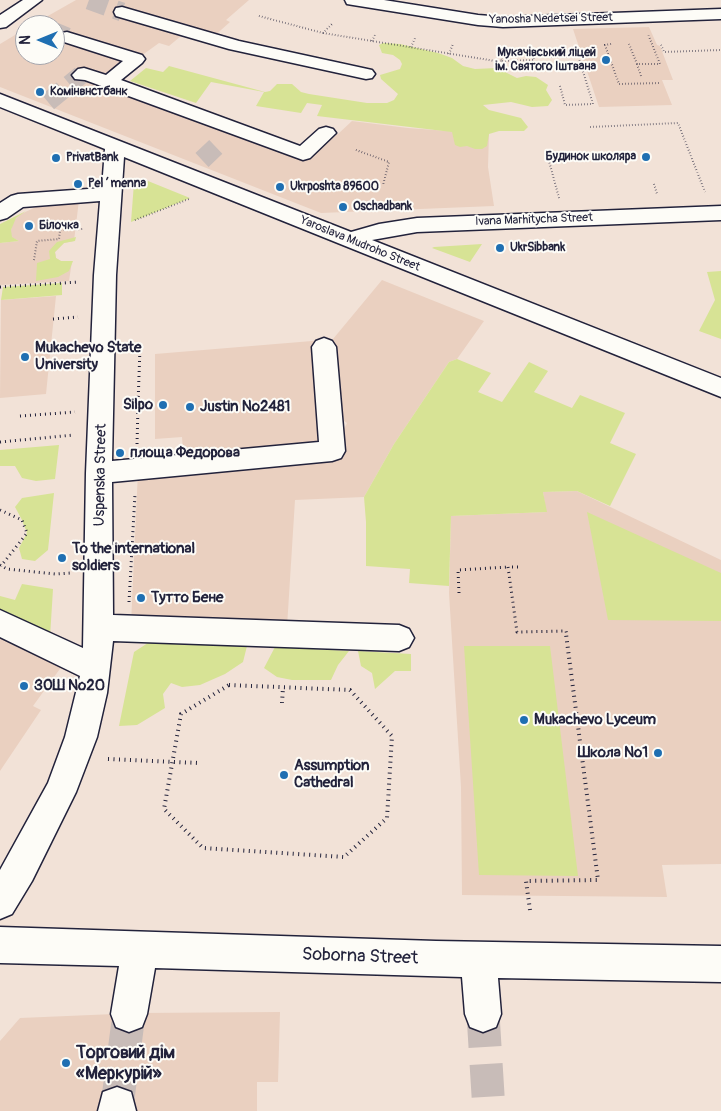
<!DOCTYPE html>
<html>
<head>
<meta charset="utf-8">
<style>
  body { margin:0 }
  #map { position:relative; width:721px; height:1111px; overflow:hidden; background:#f2e2d7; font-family:Pangolin,sans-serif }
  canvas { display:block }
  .north { position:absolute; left:15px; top:15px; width:50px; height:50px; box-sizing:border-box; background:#fdfcf7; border:1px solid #a5a5ac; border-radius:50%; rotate:270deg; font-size:14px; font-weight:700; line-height:20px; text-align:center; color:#22223b }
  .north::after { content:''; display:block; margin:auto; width:18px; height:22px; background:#1f6fb2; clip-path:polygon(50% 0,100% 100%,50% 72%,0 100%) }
</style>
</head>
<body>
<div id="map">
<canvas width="721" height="1111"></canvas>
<div class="north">N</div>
</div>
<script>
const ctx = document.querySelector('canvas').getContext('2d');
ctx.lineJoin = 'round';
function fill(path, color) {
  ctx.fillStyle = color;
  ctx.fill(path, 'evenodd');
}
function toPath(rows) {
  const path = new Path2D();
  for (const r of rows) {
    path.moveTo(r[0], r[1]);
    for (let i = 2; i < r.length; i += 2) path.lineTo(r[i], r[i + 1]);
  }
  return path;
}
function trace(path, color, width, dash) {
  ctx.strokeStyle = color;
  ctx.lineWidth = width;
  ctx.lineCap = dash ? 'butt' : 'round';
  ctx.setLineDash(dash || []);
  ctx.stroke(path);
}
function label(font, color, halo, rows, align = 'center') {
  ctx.font = font + ' Pangolin,sans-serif';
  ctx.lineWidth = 4;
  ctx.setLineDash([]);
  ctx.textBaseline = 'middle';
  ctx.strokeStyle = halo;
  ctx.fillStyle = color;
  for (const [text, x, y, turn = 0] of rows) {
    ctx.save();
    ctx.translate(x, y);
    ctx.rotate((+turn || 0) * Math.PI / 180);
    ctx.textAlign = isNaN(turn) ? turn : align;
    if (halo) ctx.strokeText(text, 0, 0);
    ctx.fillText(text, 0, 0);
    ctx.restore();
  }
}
fill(toPath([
  [76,0,249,0,226,20,230,22,212,38,187,31,169,46,159,43,105,82,303,156,330,133,338,134,352,121,408,128,489,134,488,167,494,206,321,213,0,87,0,44,25,29,25,55,55,55,55,25,32,25],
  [649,27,657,45,660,46,673,80,662,80,672,105,599,107,573,29],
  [79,200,74,241,64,243,55,252,56,258,61,261,72,261,69,281,0,285,0,243,19,241,11,237,11,230,13,221,21,214,36,207,50,206,51,202],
  [382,280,484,321,457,359,449,362,394,444,364,497,295,500,287,627,131,624,138,471,333,452,347,423,341,419,339,413,333,339],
  [56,296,46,394,0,398,1,300],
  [324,340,332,451,184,465,182,437,155,439,155,354],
  [577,491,721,560,721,864,662,865,667,897,462,895,461,787,449,593,451,516,546,512,543,492],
  [0,617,62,666,33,706,41,710,0,771],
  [280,1012,278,1082,257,1082,257,1111,0,1111,0,1041,20,1018,138,1013]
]), '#ead0c0');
fill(toPath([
  [383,43,400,44,438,53,452,58,463,66,475,69,497,68,517,78,526,76,536,77,548,85,546,90,552,100,548,106,532,107,511,102,483,105,489,110,521,118,528,127,524,131,499,131,489,134,487,146,482,149,475,149,467,146,460,147,455,145,452,132,317,116,322,105,307,103,301,113,256,106,264,92,211,82,196,103,130,81,146,68,163,72,169,66,265,92,270,91,277,84,292,84,301,92,309,94,367,103,387,103,394,100,398,94,381,79,380,75,400,69,402,64,400,60,393,55,382,53,379,45],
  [143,179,190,198,131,222,134,183],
  [26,211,16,218,11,230,12,237,19,241,0,243,0,224],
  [76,237,75,241,64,243,55,252,56,258,61,261,73,261,69,271,58,277,36,281,37,263,50,259,49,251,57,242],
  [482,244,470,262,432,248,434,247],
  [721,271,721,339,699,331,715,300,707,272],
  [62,283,62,295,1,300,3,287],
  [457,359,491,373,478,392,502,402,529,362,548,371,534,392,572,408,580,395,625,413,610,443,636,454,610,506,577,491,543,492,547,512,451,516,449,586,409,583,410,569,366,566,366,522,364,497,394,444,449,362],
  [59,445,55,479,36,481,22,478,15,466,0,466,0,450],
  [54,493,48,550,35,561,22,559,19,548,27,533,22,520,15,507,22,498],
  [587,512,721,573,721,621,608,620],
  [22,584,53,589,50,637,0,618,0,596,15,600],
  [151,641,247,646,243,662,225,674,200,685,182,687,171,683,163,694,165,708,137,725,119,726,134,652],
  [464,646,550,646,578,876,479,875],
  [275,647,349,651,338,665,331,680,292,680,277,677,264,668],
  [358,651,411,654,411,671,395,671,375,689,372,673,361,666]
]), '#d7e395');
trace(toPath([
  [89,0,122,12],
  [55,32,67,37],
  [48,102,81,75],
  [202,160,222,141]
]), '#c8bcb8', 19, [19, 9]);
trace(toPath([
  [483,1014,489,1111],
  [117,1106,129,1014]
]), '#c8bcb8', 33, [33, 17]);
const minor = toPath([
  [23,0,42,0,6,27,0,28,0,15,23,0],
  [345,0,384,0,478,15,503,17,721,9,721,19,503,27,478,25,353,5,347,4,345,0],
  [122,7,239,41,372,70,375,74,372,78,366,79,229,49,116,16,114,12,116,8,122,7],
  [67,32,142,55,145,59,142,63,121,80,300,146,319,129,326,127,333,129,336,133,310,158,303,160,85,80,75,79,72,75,78,69,84,68,106,75,123,61,61,41,58,37,61,33,67,32],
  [0,94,351,232,379,224,417,218,721,206,721,220,417,232,372,240,721,378,721,397,124,157,116,275,112,461,319,442,312,347,316,341,324,338,332,341,336,347,345,451,341,458,332,461,112,482,113,615,399,625,409,629,414,638,409,647,399,651,113,641,107,693,97,737,76,792,32,881,12,914,0,919,0,870,48,783,65,737,80,676,0,637,0,610,83,648,86,473,94,275,100,201,23,207,7,218,0,220,0,203,11,196,18,194,102,188,105,149,0,107,0,94],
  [0,927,436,941,721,946,721,982,498,978,501,1014,496,1027,483,1032,470,1027,465,1014,462,977,155,968,147,1014,142,1027,129,1032,116,1027,111,1014,119,966,0,963,0,927],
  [117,1087,131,1092,136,1111,98,1111,103,1092,117,1087]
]);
trace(minor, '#22223b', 3);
trace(toPath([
  [259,16,323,33,332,24],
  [323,33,495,61,502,61,500,49],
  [372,41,376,33],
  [611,44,605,45,619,84,661,83],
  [629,44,637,64,660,64,648,34],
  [661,45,664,52,721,50],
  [411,47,415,38],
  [449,54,453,44],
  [551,57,578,56],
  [502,61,534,60,532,53],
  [637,64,641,76],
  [560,86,565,105,593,104,578,55],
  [590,127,678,123,705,192],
  [356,150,389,162,383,185],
  [654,184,657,194],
  [559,198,549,161,562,160,564,164],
  [135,220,189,199],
  [34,260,37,241,59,239,60,230,84,229]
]), '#22223b', 2, [0.5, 2.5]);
trace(toPath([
  [0,287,79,282],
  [53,319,78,317],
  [129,348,140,347,138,405],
  [126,406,138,405,137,445],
  [20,416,75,412],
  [0,442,74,435],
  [0,510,22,520,27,533,1,566],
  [0,565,7,569,55,574,71,573],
  [518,567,508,567,517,632,566,631,567,635],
  [459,593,458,570,508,567],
  [129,602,135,494]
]), '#22223b', 3, [1, 4]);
trace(toPath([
  [229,685,350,690,392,736,387,818,344,857,203,848,164,809,181,714,229,685],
  [282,703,283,687],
  [108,759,199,763],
  [530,910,526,881,598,880,566,634]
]), '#22223b', 4, [1, 4.5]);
fill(minor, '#fdfcf7');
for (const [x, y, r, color] of [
  [606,60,5,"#1f6fb2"],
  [40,92,5,"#1f6fb2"],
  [646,157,5,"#1f6fb2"],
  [56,158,5,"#1f6fb2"],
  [78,184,5,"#1f6fb2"],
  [280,187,5,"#1f6fb2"],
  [343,207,5,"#1f6fb2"],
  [29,226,5,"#1f6fb2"],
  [500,248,5,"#1f6fb2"],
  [25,357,5,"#1f6fb2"],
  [163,405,5,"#1f6fb2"],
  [190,407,5,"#1f6fb2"],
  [120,453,5,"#1f6fb2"],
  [62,558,5,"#1f6fb2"],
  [141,598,5,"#1f6fb2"],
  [24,686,5,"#1f6fb2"],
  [524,720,5,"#1f6fb2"],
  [658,753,5,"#1f6fb2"],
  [284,775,5,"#1f6fb2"],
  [66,1063,5,"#1f6fb2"]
]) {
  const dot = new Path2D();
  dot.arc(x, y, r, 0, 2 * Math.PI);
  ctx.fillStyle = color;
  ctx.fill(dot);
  trace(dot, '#fdfcf7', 2);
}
label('12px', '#22223b', '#fdfcf7', [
  ["Yanosha Nedetsei Street",551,19,-1],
  ["Ivana Marhitycha Street",534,220,-2],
  ["Yaroslava Mudroho Street",360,244,22]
]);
label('bold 12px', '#22223b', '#fdfcf7', [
  ["Мукачівський ліцей",596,53,"right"],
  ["ім. Святого Іштвана",596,67,"right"],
  ["Комінвнстбанк",50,92],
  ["Будинок школяра",636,157,"right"],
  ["PrivatBank",66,158],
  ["Pelʹmenna",88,184],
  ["Ukrposhta 89600",290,187],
  ["Oschadbank",353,207],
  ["Білочка",39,226],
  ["UkrSibbank",510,248]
], 'left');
label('bold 15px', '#22223b', '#fdfcf7', [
  ["Mukachevo State",35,348],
  ["University",35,365],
  ["Silpo",153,405,"right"],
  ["Justin №2481",200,407],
  ["площа Федорова",130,453],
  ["To the international",72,549],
  ["soldiers",72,566],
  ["Тутто Бене",151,598],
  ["ЗОШ №20",34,686],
  ["Mukachevo Lyceum",534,720],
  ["Школа №1",648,753,"right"],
  ["Assumption",294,766],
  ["Cathedral",294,783]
], 'left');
label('15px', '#22223b', '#fdfcf7', [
  ["Uspenska Street",101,475,-89]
]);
label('18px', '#22223b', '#fdfcf7', [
  ["Soborna Street",360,957,2]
]);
label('bold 18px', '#22223b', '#fdfcf7', [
  ["Торговий дім",76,1053],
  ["«Меркурій»",76,1074]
], 'left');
</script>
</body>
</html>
